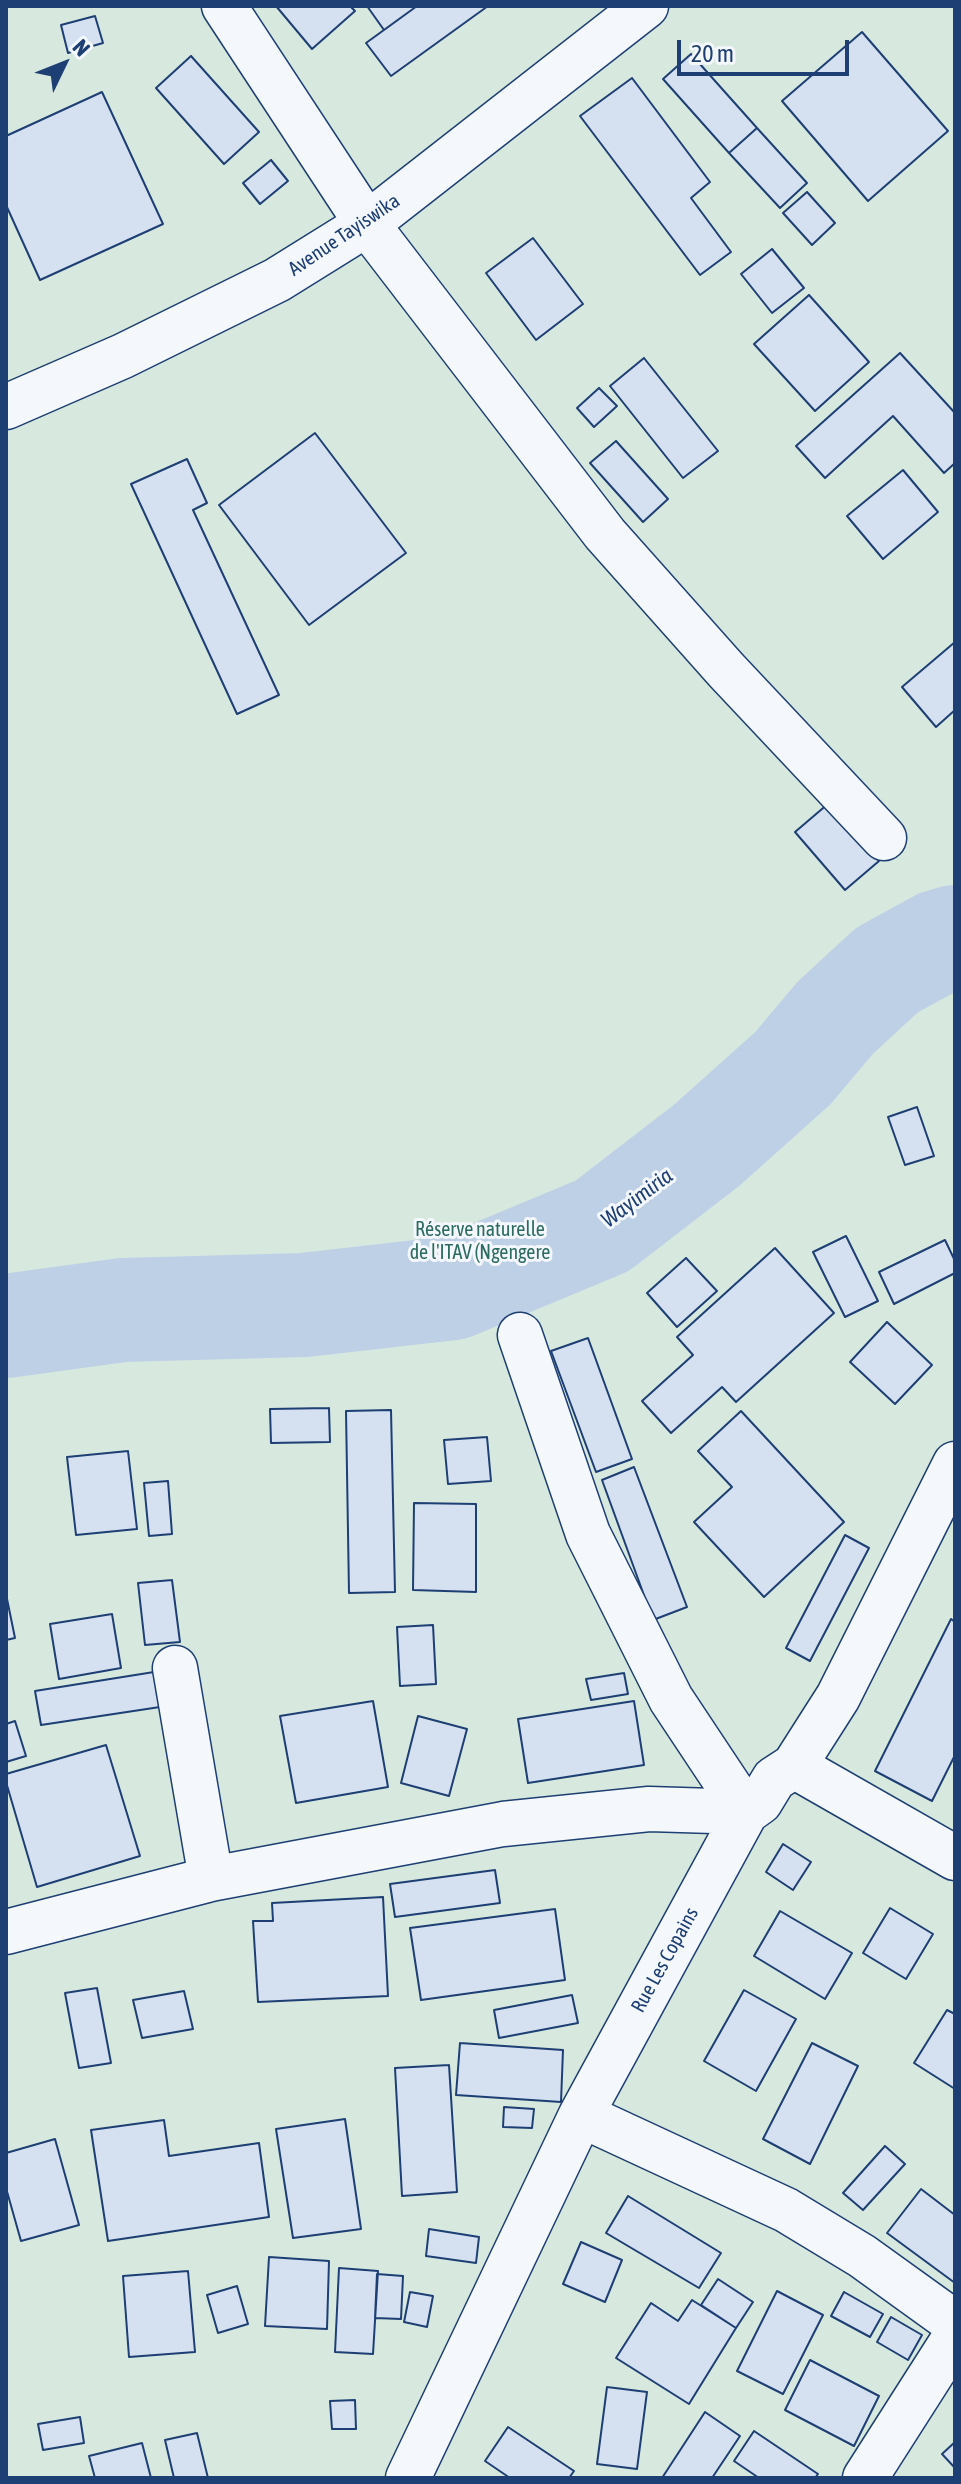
<!DOCTYPE html>
<html>
<head>
<meta charset="utf-8">
<style>
  body { margin:0 }
  #map { position:relative; width:961px; height:2484px; overflow:hidden; background:#f4f7fb; font-family:"Asap Condensed",sans-serif }
  canvas { display:block }
  .frame { position:absolute; inset:0; border:8px solid #1d3f73; pointer-events:none }
  .north { position:absolute; left:24px; top:24px; width:80px; height:80px; -webkit-text-stroke:6px #f4f7fb; paint-order:stroke; rotate:47deg; font-size:22px; font-weight:700; line-height:32px; text-align:center; color:#1d3f73 }
  .north::after { content:''; display:block; margin:auto; width:28px; height:36px; background:#1d3f73; clip-path:polygon(50% 0,100% 100%,50% 72%,0 100%) }
  .scale { position:absolute; left:677px; top:40px; width:172px; height:36px; box-sizing:border-box; border:4px solid #1d3f73; border-top:0; padding-left:10px; font-size:24px; line-height:28px; white-space:nowrap; color:#1d3f73; -webkit-text-stroke:6px #f4f7fb; paint-order:stroke }
</style>
</head>
<body>
<div id="map">
<canvas width="961" height="2484"></canvas>
<div class="frame"></div>
<div class="north">N</div>
<div class="scale">20 m</div>
</div>
<script>
const ctx = document.querySelector('canvas').getContext('2d');
ctx.lineJoin = 'round';
function fill(path, color) {
  ctx.fillStyle = color;
  ctx.fill(path, 'evenodd');
}
function toPath(rows) {
  const path = new Path2D();
  for (const r of rows) {
    path.moveTo(r[0], r[1]);
    for (let i = 2; i < r.length; i += 2) path.lineTo(r[i], r[i + 1]);
  }
  return path;
}
function trace(path, color, width, dash) {
  ctx.strokeStyle = color;
  ctx.lineWidth = width;
  ctx.lineCap = dash ? 'butt' : 'round';
  ctx.setLineDash(dash || []);
  ctx.stroke(path);
}
function label(font, color, halo, rows, align = 'center') {
  ctx.font = font + ' "Asap Condensed",sans-serif';
  ctx.lineWidth = 6;
  ctx.setLineDash([]);
  ctx.textBaseline = 'middle';
  ctx.strokeStyle = halo;
  ctx.fillStyle = color;
  for (const [text, x, y, turn = 0] of rows) {
    ctx.save();
    ctx.translate(x, y);
    ctx.rotate((+turn || 0) * Math.PI / 180);
    ctx.textAlign = isNaN(turn) ? turn : align;
    if (halo) ctx.strokeText(text, 0, 0);
    ctx.fillText(text, 0, 0);
    ctx.restore();
  }
}
const green = toPath([
  [6,6,955,6,955,2478,6,2478,6,6]
]);
fill(green, '#d7e8df');
trace(green, '#687fa3', 2);
trace(toPath([
  [6,1326,123,1310,304,1305,453,1288,602,1226,707,1145,793,1068,835,1018,887,970,938,942,955,937]
]), '#bed0e5', 104);
const building = toPath([
  [276,6,350,6,355,11,312,49,276,6],
  [367,6,417,6,384,30,367,6],
  [417,6,488,6,391,76,366,43,417,6],
  [95,16,103,43,68,53,61,25,95,16],
  [862,32,948,131,868,201,782,101,862,32],
  [691,54,757,128,729,153,663,79,691,54],
  [191,56,259,132,224,164,156,88,191,56],
  [632,78,710,182,691,198,731,252,700,275,580,116,632,78],
  [102,92,163,224,40,280,6,205,6,136,102,92],
  [757,128,807,183,780,208,729,153,757,128],
  [271,160,288,181,260,204,243,183,271,160],
  [807,192,835,223,812,245,783,213,807,192],
  [533,238,583,304,536,340,486,273,533,238],
  [772,249,804,288,772,313,741,274,772,249],
  [809,295,869,362,815,411,754,344,809,295],
  [900,353,955,413,955,463,944,473,893,416,825,478,796,446,900,353],
  [644,358,718,451,683,478,610,386,644,358],
  [599,388,617,406,594,427,577,408,599,388],
  [315,433,406,553,309,625,219,505,315,433],
  [616,441,668,499,643,522,590,463,616,441],
  [187,459,207,503,193,510,279,695,237,714,131,484,187,459],
  [903,470,938,512,883,559,847,516,903,470],
  [955,642,955,710,936,727,902,687,955,642],
  [829,803,879,861,845,890,795,832,829,803],
  [917,1107,934,1156,905,1165,888,1117,917,1107],
  [846,1236,878,1301,845,1317,813,1252,846,1236],
  [945,1240,955,1261,955,1273,894,1304,879,1272,945,1240],
  [775,1248,834,1313,736,1402,722,1387,671,1433,642,1401,693,1355,677,1337,775,1248],
  [686,1258,717,1291,677,1327,647,1293,686,1258],
  [887,1322,932,1365,895,1404,850,1362,887,1322],
  [588,1338,632,1459,596,1472,551,1351,588,1338],
  [329,1408,330,1442,271,1443,270,1409,329,1408],
  [391,1410,395,1592,349,1593,346,1411,391,1410],
  [741,1411,844,1522,764,1597,694,1522,732,1487,698,1451,741,1411],
  [487,1437,491,1481,448,1484,444,1440,487,1437],
  [128,1451,137,1529,76,1535,67,1457,128,1451],
  [634,1467,687,1607,653,1620,602,1480,634,1467],
  [168,1481,172,1534,149,1536,144,1483,168,1481],
  [414,1503,476,1504,476,1592,413,1590,414,1503],
  [845,1535,869,1548,810,1661,786,1648,845,1535],
  [172,1580,180,1642,145,1645,138,1583,172,1580],
  [6,1594,15,1638,6,1640,6,1594],
  [112,1614,121,1668,59,1679,50,1624,112,1614],
  [951,1619,955,1622,955,1755,932,1801,875,1771,951,1619],
  [433,1625,436,1684,400,1686,397,1627,433,1625],
  [154,1672,160,1707,41,1725,35,1691,154,1672],
  [624,1673,628,1694,591,1700,586,1679,624,1673],
  [373,1701,388,1787,296,1803,280,1716,373,1701],
  [634,1701,644,1765,528,1783,518,1719,634,1701],
  [418,1716,467,1729,449,1796,401,1783,418,1716],
  [15,1721,26,1756,6,1762,6,1724,15,1721],
  [106,1745,140,1856,37,1887,6,1782,6,1774,106,1745],
  [783,1844,811,1862,793,1890,766,1872,783,1844],
  [495,1870,500,1903,395,1917,390,1884,495,1870],
  [383,1897,388,1996,258,2002,253,1921,273,1921,272,1903,383,1897],
  [890,1908,933,1934,906,1979,863,1953,890,1908],
  [555,1909,565,1980,421,2000,410,1928,555,1909],
  [780,1911,852,1953,825,1999,754,1956,780,1911],
  [97,1988,111,2063,79,2068,65,1993,97,1988],
  [744,1990,796,2019,756,2091,704,2061,744,1990],
  [184,1991,193,2029,142,2038,133,2000,184,1991],
  [572,1995,578,2023,499,2038,494,2010,572,1995],
  [947,2010,955,2014,955,2089,914,2063,947,2010],
  [460,2043,563,2050,561,2102,456,2095,460,2043],
  [812,2043,858,2066,810,2164,763,2139,812,2043],
  [449,2065,457,2192,402,2196,395,2068,449,2065],
  [504,2107,534,2109,532,2128,503,2127,504,2107],
  [345,2119,361,2229,293,2238,276,2129,345,2119],
  [164,2120,169,2156,259,2143,269,2217,108,2241,91,2130,164,2120],
  [55,2139,79,2225,21,2241,6,2188,6,2153,55,2139],
  [885,2146,905,2164,863,2210,843,2193,885,2146],
  [921,2189,955,2215,955,2283,887,2233,921,2189],
  [628,2196,721,2253,699,2288,606,2233,628,2196],
  [429,2229,479,2237,476,2263,426,2256,429,2229],
  [581,2242,622,2260,605,2302,563,2284,581,2242],
  [269,2257,329,2261,327,2329,265,2326,269,2257],
  [339,2268,378,2271,373,2354,335,2352,339,2268],
  [188,2271,195,2352,129,2357,123,2276,188,2271],
  [377,2274,403,2276,401,2319,375,2318,377,2274],
  [718,2279,753,2302,736,2328,701,2305,718,2279],
  [237,2286,248,2324,218,2333,207,2295,237,2286],
  [777,2291,823,2315,783,2394,737,2371,777,2291],
  [410,2292,433,2296,427,2327,404,2322,410,2292],
  [844,2292,883,2314,870,2337,831,2316,844,2292],
  [692,2300,736,2328,689,2404,616,2358,651,2303,678,2321,692,2300],
  [891,2317,922,2335,908,2360,877,2342,891,2317],
  [810,2360,879,2396,854,2446,785,2410,810,2360],
  [607,2387,647,2392,637,2469,597,2464,607,2387],
  [355,2400,356,2429,332,2429,330,2401,355,2400],
  [705,2412,740,2436,712,2478,662,2478,705,2412],
  [80,2417,84,2443,43,2450,38,2424,80,2417],
  [508,2427,574,2471,569,2478,510,2478,485,2461,508,2427],
  [754,2431,818,2474,815,2478,759,2478,734,2461,754,2431],
  [197,2433,208,2478,174,2478,165,2440,197,2433],
  [955,2442,955,2468,942,2454,955,2442],
  [142,2443,151,2478,95,2478,89,2456,142,2443]
]);
fill(building, '#d5e0f0');
trace(building, '#1d3f73', 2);
const minor = toPath([
  [224,6,367,224,605,534,726,670,884,838],
  [6,407,123,356,277,280,367,224,646,6],
  [520,1335,588,1534,671,1699,746,1812],
  [175,1668,211,1879],
  [794,1766,955,1858],
  [6,1932,211,1879,503,1824,649,1809,746,1812],
  [581,2115,786,2210,862,2256,955,2323],
  [408,2478,581,2115,746,1812,760,1802,774,1779,794,1766,838,1697,955,1464],
  [865,2478,955,2337]
]);
trace(minor, '#1d3f73', 47);
trace(minor, '#f4f7fb', 44);
label('20px', '#1d3f73', '#f4f7fb', [
  ["Avenue Tayiswika",344,235,-34],
  ["Rue Les Copains",665,1960,-61]
]);
label('20px', '#2c6c60', '#f4f7fb', [
  ["Réserve naturelle",480,1230],
  ["de l'ITAV (Ngengere",480,1253]
]);
label('italic 22px', '#1d3f73', '#f4f7fb', [
  ["Wayimiria",637,1198,-37]
]);
</script>
</body>
</html>
